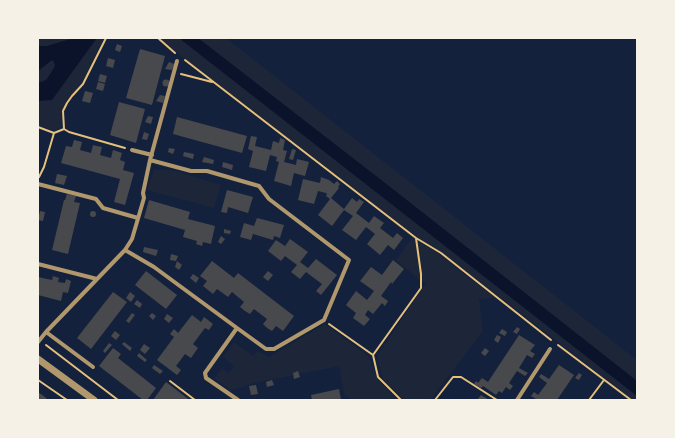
<!DOCTYPE html>
<html>
<head>
<meta charset="utf-8">
<style>
  body { margin:0 }
  #map { position:relative; width:675px; height:438px; overflow:hidden; background:#14213d; font-family:Lato,sans-serif }
  canvas { display:block }
  .frame { position:absolute; inset:0; border:39px solid #f6f1e7; pointer-events:none }
</style>
</head>
<body>
<div id="map">
<canvas width="675" height="438"></canvas>
<div class="frame"></div>
</div>
<script>
const ctx = document.querySelector('canvas').getContext('2d');
ctx.lineJoin = 'round';
function fill(path, color) {
  ctx.fillStyle = color;
  ctx.fill(path, 'evenodd');
}
function toPath(rows) {
  const path = new Path2D();
  for (const r of rows) {
    if (r.length === 3) {
      path.moveTo(r[0] + r[2], r[1]);
      path.arc(r[0], r[1], r[2], 0, 2 * Math.PI);
      continue;
    }
    path.moveTo(r[0], r[1]);
    for (let i = 2; i < r.length; i += 2) path.lineTo(r[i], r[i + 1]);
  }
  return path;
}
function trace(path, color, width, dash) {
  ctx.strokeStyle = color;
  ctx.lineWidth = width;
  ctx.lineCap = dash ? 'butt' : 'round';
  ctx.setLineDash(dash || []);
  ctx.stroke(path);
}
fill(toPath([
  [38,38,74,38,47,46,38,46],
  [94,38,104,38,91,64,87,76,66,102,61,114,61,127,55,131,38,125,38,101,52,99,96,40],
  [160,38,179,38,637,396,637,400,633,400,452,260,415,236,176,52],
  [198,38,226,38,637,360,637,381,394,190],
  [52,60,54,62,55,67,50,76,45,81,38,82,38,71],
  [154,169,175,171,221,185,214,208,147,190],
  [412,238,436,252,495,298,479,299,483,331,432,398,426,400,404,400,383,379,379,365,378,355,426,283,421,281,396,260],
  [325,324,368,356,379,382,398,400,352,400,344,394,339,366,249,384,246,386,230,390,214,378,222,368,229,373,234,366,223,357,234,342,253,356,258,351,269,357]
]), '#1d2539');
fill(toPath([
  [74,38,94,38,96,39,52,100,38,101,38,82,42,82,47,79,55,66,54,62,52,60,38,71,38,46,47,46],
  [179,38,198,38,394,190,637,381,637,396]
]), '#0b132b');
fill(toPath([
  [117,44,122,46,120,52,115,50],
  [140,49,165,56,152,105,126,98],
  [108,58,115,60,113,68,106,66],
  [169,62,174,64,172,70,165,69],
  [100,74,107,76,105,83,98,81],
  [166,83,3.5],
  [98,82,105,84,103,91,96,89],
  [85,91,93,93,90,103,82,101],
  [160,95,165,96,163,103,156,101],
  [119,102,145,109,136,143,110,135],
  [148,116,153,117,151,124,145,122],
  [177,117,247,136,242,153,173,134],
  [144,132,149,134,147,140,142,139],
  [251,136,257,137,255,146,271,150,273,141,279,143,280,138,285,140,283,150,287,151,284,162,296,165,297,159,309,162,305,176,294,173,291,186,274,181,279,162,276,161,277,157,270,155,266,171,249,167,253,151,248,149],
  [74,140,82,142,80,150,91,153,93,145,97,146,102,147,100,155,111,158,113,150,122,153,120,160,125,162,123,170,134,173,125,205,114,202,120,179,61,163,66,146,72,147],
  [169,148,175,149,173,154,168,152],
  [292,149,296,150,293,160,289,159],
  [184,152,194,154,193,159,183,156],
  [204,157,214,160,213,164,202,162],
  [223,162,233,165,232,170,222,167],
  [57,174,67,176,64,185,55,183],
  [321,177,329,180,334,184,337,181,340,184,338,187,339,188,331,198,344,209,352,198,357,202,359,199,364,202,356,213,369,223,374,216,384,223,380,228,393,238,397,233,403,238,394,250,388,245,380,255,367,244,375,234,366,227,356,240,342,230,353,216,344,210,332,226,318,215,330,199,326,196,327,194,326,193,318,191,314,204,298,200,303,179,320,183],
  [227,190,253,197,248,213,228,207,227,213,221,212],
  [67,194,76,196,74,202,80,203,68,254,52,250,64,200,65,200],
  [149,200,190,212,188,219,215,226,211,244,203,242,202,246,196,244,197,241,183,237,185,230,144,218],
  [40,211,45,212,43,221,38,220],
  [93,214,3],
  [257,218,284,225,280,238,274,236,273,240,253,234,251,240,240,237,244,223,254,226],
  [224,229,231,231,230,234,224,233],
  [221,236,225,239,221,244,218,242],
  [290,239,308,252,300,262,308,268,316,259,337,275,321,295,316,291,322,284,306,272,300,279,291,272,297,265,285,256,281,261,268,251,276,240,285,246],
  [144,247,158,250,156,256,143,252],
  [171,254,178,256,176,261,170,260],
  [393,260,404,269,392,284,391,282,381,296,388,301,385,306,382,303,373,314,368,310,365,315,370,319,364,326,353,318,356,313,346,305,356,291,367,300,374,291,360,281,371,267,382,275],
  [177,261,182,265,179,270,175,267],
  [212,261,234,278,238,273,294,316,283,331,276,326,272,331,267,328,263,324,267,319,254,309,250,314,245,311,240,307,244,302,232,292,228,297,217,289,213,294,203,286,207,281,200,276],
  [146,271,177,295,166,309,135,285],
  [268,271,273,275,268,281,263,277],
  [193,274,199,278,196,283,190,278],
  [53,276,59,278,58,282,65,283,66,279,71,281,68,293,63,292,61,301,38,295,38,277,52,280],
  [113,292,127,302,91,349,77,338],
  [130,292,135,296,131,302,126,298],
  [137,300,142,304,140,308,134,304],
  [132,313,135,315,129,323,126,321],
  [152,313,156,316,153,320,149,316],
  [167,314,173,318,169,323,164,319],
  [192,315,201,322,204,317,213,324,209,330,205,328,193,344,198,348,191,358,185,354,176,366,181,370,177,375,157,360,174,337,170,334,174,329,178,333],
  [517,327,520,329,517,334,513,332],
  [502,329,507,332,505,336,499,333],
  [115,331,120,335,116,340,111,336],
  [497,335,501,337,498,343,494,340],
  [519,335,535,345,530,351,535,354,532,358,527,355,519,368,528,373,525,376,517,371,509,383,513,386,510,390,506,387,502,393,499,391,496,395,483,386,481,388,474,384,476,381,478,383,482,378,488,382],
  [124,342,132,348,130,351,122,344],
  [109,343,112,345,105,353,103,351],
  [144,344,150,348,145,354,140,350],
  [113,348,121,354,118,358,156,388,147,400,143,400,99,366],
  [485,348,489,351,485,356,481,353],
  [139,353,147,360,145,362,137,356],
  [154,365,163,371,160,374,152,368],
  [559,365,574,375,557,400,535,400,536,399,531,396,534,392,538,395,547,383,539,377,541,374,549,379],
  [298,371,300,377,294,379,293,373],
  [579,373,582,375,579,380,575,378],
  [272,380,274,385,267,387,266,382],
  [166,382,187,398,189,400,153,400],
  [256,385,258,394,251,395,249,386],
  [339,389,341,400,312,400,311,395],
  [38,392,45,397,48,400,38,400],
  [481,395,489,400,477,400]
]), '#48494c');
trace(toPath([
  [158,38,175,53],
  [185,60,416,238,441,253,551,340],
  [181,74,212,82],
  [38,127,54,133],
  [64,129,63,111,67,103,72,96,83,84,106,38],
  [39,177,44,167,54,133,64,129,69,132,125,148],
  [329,324,373,355,378,377,401,400],
  [46,345,118,400],
  [558,345,631,400],
  [373,355,421,288,421,274,416,238],
  [38,380,67,400],
  [170,381,195,400],
  [435,400,453,377,461,377,497,400],
  [589,400,604,380]
]), '#e5c07b', 2);
trace(toPath([
  [132,150,152,155],
  [150,160,177,61],
  [38,184,96,199,103,208,138,218],
  [125,250,154,267,237,328],
  [38,264,97,279],
  [46,332,93,367],
  [38,342,46,332,125,250,132,239,144,198,143,193,150,160,191,171,207,171,259,186,269,199,349,260,324,320,274,349,266,349,237,328,205,373,206,378,238,400],
  [517,400,550,349]
]), '#b1986c', 4);
trace(toPath([
  [38,359,94,400]
]), '#b1986c', 7);
</script>
</body>
</html>
